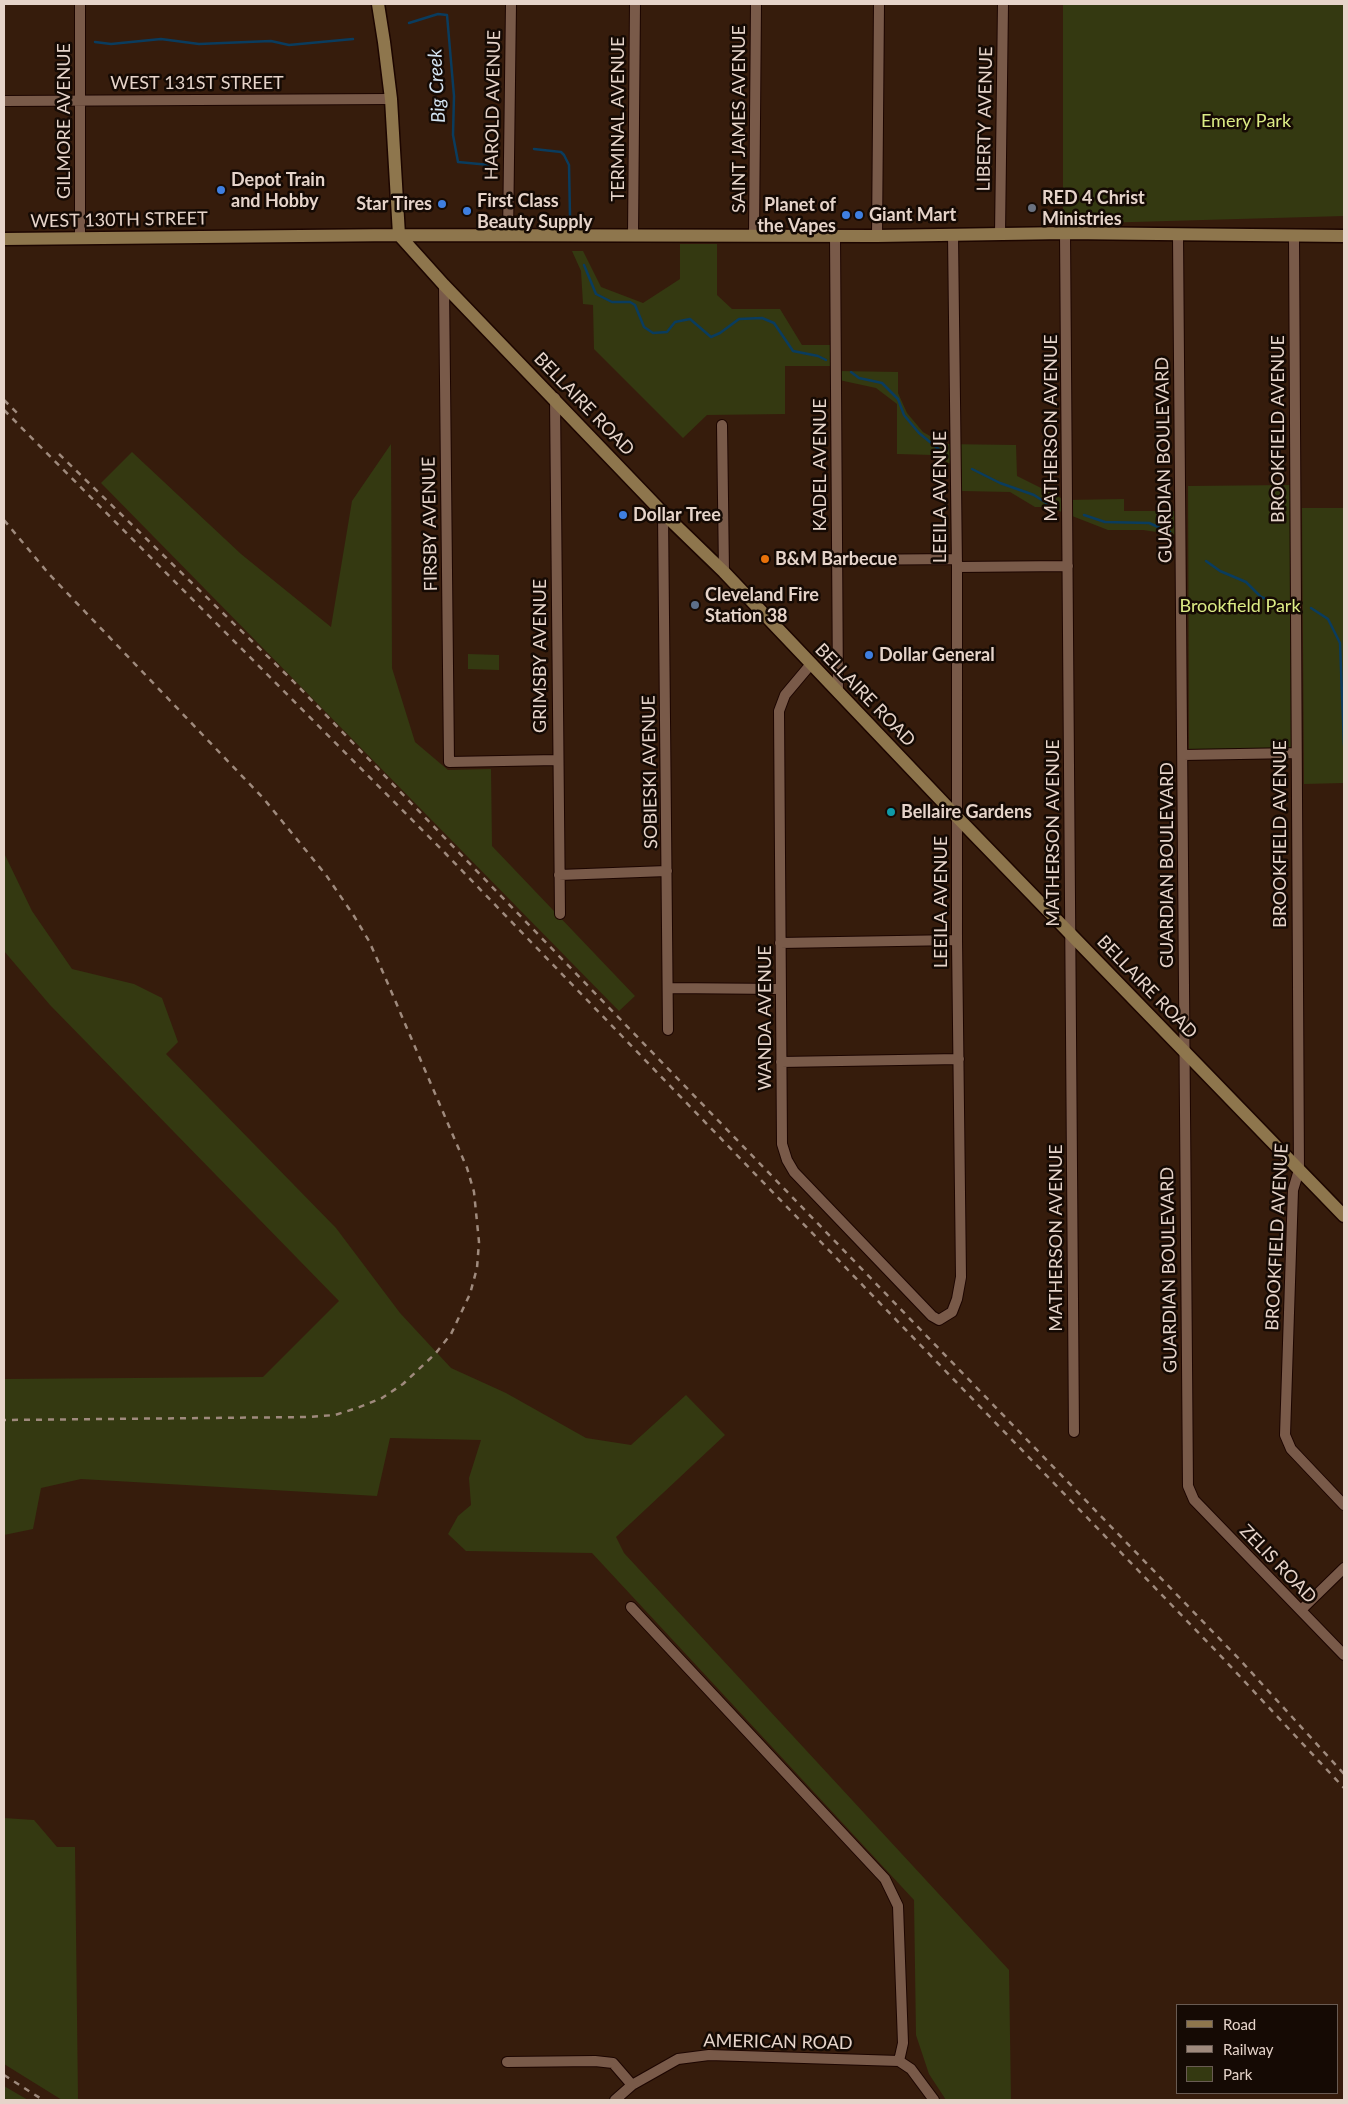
<!DOCTYPE html>
<html>
<head>
<meta charset="utf-8">
<style>
  body { margin:0 }
  #map { position:relative; width:1348px; height:2104px; overflow:hidden; background:#361c0c; font-family:Lato,sans-serif }
  canvas { display:block }
  .frame { position:absolute; inset:0; border:5px solid #e6d4ca; pointer-events:none }
  .legend { position:absolute; left:1176px; top:2004px; width:162px; height:90px; box-sizing:border-box; background:#150a04; border:1px solid #695b53; margin:0; padding:6px 9px; list-style:none; font-size:15px; color:#e6d4ca }
  .legend li { display:flex; align-items:center; gap:10px; height:25px }
  .legend b { width:25px; border:1px solid #695b53 }
</style>
</head>
<body>
<div id="map">
<canvas width="1348" height="2104"></canvas>
<div class="frame"></div>
<ul class="legend">
<li><b style="height:6px;background:#8e764d"></b>Road</li>
<li><b style="height:6px;background:#9f8a7d"></b>Railway</li>
<li><b style="height:14px;background:#343911"></b>Park</li>
</ul>
</div>
<script>
const ctx = document.querySelector('canvas').getContext('2d');
ctx.lineJoin = 'round';
function fill(path, color) {
  ctx.fillStyle = color;
  ctx.fill(path, 'evenodd');
}
function toPath(rows) {
  const path = new Path2D();
  for (const r of rows) {
    path.moveTo(r[0], r[1]);
    for (let i = 2; i < r.length; i += 2) path.lineTo(r[i], r[i + 1]);
  }
  return path;
}
function trace(path, color, width, dash) {
  ctx.strokeStyle = color;
  ctx.lineWidth = width;
  ctx.lineCap = dash ? 'butt' : 'round';
  ctx.setLineDash(dash || []);
  ctx.stroke(path);
}
function label(font, color, halo, rows, align = 'center') {
  ctx.font = font + ' Lato,sans-serif';
  ctx.lineWidth = 5;
  ctx.setLineDash([]);
  ctx.textBaseline = 'middle';
  ctx.strokeStyle = halo;
  ctx.fillStyle = color;
  for (const [text, x, y, turn = 0] of rows) {
    ctx.save();
    ctx.translate(x, y);
    ctx.rotate((+turn || 0) * Math.PI / 180);
    ctx.textAlign = isNaN(turn) ? turn : align;
    if (halo) ctx.strokeText(text, 0, 0);
    ctx.fillText(text, 0, 0);
    ctx.restore();
  }
}
fill(toPath([
  [1063,4,1344,4,1344,216,1063,224],
  [680,244,717,244,717,295,732,309,780,309,802,345,834,345,834,366,785,366,785,414,707,415,683,438,594,349,593,305,583,304,581,271,572,251,583,251,601,287,643,303,680,279],
  [838,371,898,372,898,393,907,413,923,432,944,444,1016,445,1017,476,1065,500,1124,499,1124,511,1177,511,1177,535,1143,530,1108,530,1049,507,1035,507,1010,492,962,491,962,470,933,455,897,454,897,404,876,388,839,380],
  [391,444,392,668,415,742,448,770,491,769,492,846,635,996,619,1011,101,483,132,452,241,554,331,627,352,501],
  [1290,485,1293,749,1189,750,1188,486],
  [1302,508,1344,508,1344,783,1304,784],
  [468,654,499,655,499,670,468,669],
  [4,853,32,911,72,969,134,984,162,998,178,1042,166,1054,336,1228,400,1313,451,1368,506,1393,586,1438,631,1445,686,1395,725,1435,616,1537,624,1553,1009,1970,1011,2100,946,2100,929,2074,916,2035,914,1900,592,1553,466,1551,448,1534,458,1516,471,1505,469,1478,481,1440,390,1438,377,1496,81,1479,41,1488,33,1529,4,1535,4,1379,263,1377,339,1301,50,1005,4,951],
  [4,1818,34,1820,57,1847,75,1847,78,2100,62,2100,4,2064],
  [4,2086,28,2100,4,2100]
]), '#343911');
trace(toPath([
  [409,23,438,14,447,15,454,96,453,135,458,162,490,165],
  [95,42,111,44,161,39,199,44,271,41,289,45,353,39],
  [534,149,561,152,564,155,569,165,570,216],
  [584,265,596,294,612,302,630,302,635,305,644,327,653,333,667,332,675,322,690,319,711,337,720,333,739,319,762,318,774,323,793,351,818,356,826,360],
  [851,372,859,378,882,383,898,399,904,415,919,433,947,456],
  [972,469,1000,483,1034,495,1051,506],
  [1084,515,1105,522,1149,523,1170,532],
  [1206,561,1220,571,1246,582,1261,597,1274,602],
  [1311,608,1328,619,1340,643,1344,745]
]), '#0a3c5e', 2.5);
const street = toPath([
  [4,101,391,99],
  [1065,233,1074,1432],
  [1000,234,1003,4],
  [633,235,635,4],
  [754,235,756,4],
  [1178,235,1188,1486,1194,1500,1344,1655],
  [508,236,511,4],
  [835,236,838,693],
  [877,236,879,4],
  [1294,236,1299,1170,1293,1190,1285,1435,1291,1449,1344,1505],
  [80,239,80,4],
  [444,285,449,762,557,760],
  [555,398,560,914],
  [722,425,724,572],
  [663,513,668,1030],
  [837,560,957,559],
  [957,567,1068,566],
  [811,664,785,695,779,711,782,1144,787,1160,794,1172,932,1316,939,1320,952,1312,957,1299,961,1277,957,940,957,567,953,235],
  [1183,755,1296,753],
  [559,875,667,871],
  [780,943,957,940],
  [668,988,781,989],
  [781,1062,959,1059],
  [631,1607,885,1879,898,1906,903,2043,899,2061],
  [1301,1610,1344,1568],
  [507,2062,595,2061,613,2063,632,2085],
  [615,2100,632,2085,678,2059,709,2055,899,2061,911,2069,934,2100]
]);
const secondary = toPath([
  [378,4,384,42,391,99,399,235,444,285,663,513,724,572,957,817,1344,1216],
  [4,239,399,235,877,236,1065,233,1344,236]
]);
trace(street, '#1c0500', 12);
trace(secondary, '#1c0500', 15);
trace(street, '#795a49', 10);
trace(secondary, '#8e764d', 12);
trace(toPath([
  [4,400,18,414],
  [4,410,446,854,1218,1653,1344,1788],
  [59,454,293,681,1242,1662,1344,1774],
  [4,520,49,574,264,799,326,875,354,916,369,941,385,977,467,1168,474,1192,479,1242,477,1268,470,1294,451,1334,435,1354,403,1384,382,1398,357,1408,335,1415,308,1417,4,1420],
  [4,2075,43,2100]
]), '#9f8a7d', 2.5, [6, 6]);
for (const [x, y, r, color] of [
  [221,190,5,"#3f7fe0"],
  [442,204,5,"#3f7fe0"],
  [1032,208,5,"#6b7280"],
  [467,211,5,"#3f7fe0"],
  [846,215,5,"#3f7fe0"],
  [859,215,5,"#3f7fe0"],
  [623,515,5,"#3f7fe0"],
  [765,559,5,"#e8710a"],
  [695,605,5,"#5c6f8a"],
  [869,655,5,"#3f7fe0"],
  [891,812,5,"#0f9aa8"]
]) {
  const dot = new Path2D();
  dot.arc(x, y, r, 0, 2 * Math.PI);
  ctx.fillStyle = color;
  ctx.fill(dot);
  trace(dot, '#150a04', 2);
}
label('18px', '#e6d4ca', '#150a04', [
  ["WEST 131ST STREET",197,83],
  ["HAROLD AVENUE",493,105,-89],
  ["TERMINAL AVENUE",618,119,-90],
  ["SAINT JAMES AVENUE",739,119,-90],
  ["LIBERTY AVENUE",985,119,-89],
  ["GILMORE AVENUE",64,121,-90],
  ["WEST 130TH STREET",119,220,-1],
  ["BELLAIRE ROAD",584,404,46],
  ["MATHERSON AVENUE",1051,428,-90],
  ["BROOKFIELD AVENUE",1278,429,-90],
  ["GUARDIAN BOULEVARD",1164,460,-91],
  ["KADEL AVENUE",820,465,-90],
  ["LEEILA AVENUE",940,497,-90],
  ["FIRSBY AVENUE",430,524,-91],
  ["GRIMSBY AVENUE",540,656,-90],
  ["BELLAIRE ROAD",865,695,46],
  ["SOBIESKI AVENUE",650,772,-91],
  ["MATHERSON AVENUE",1053,833,-90],
  ["BROOKFIELD AVENUE",1280,834,-90],
  ["GUARDIAN BOULEVARD",1167,865,-90],
  ["LEEILA AVENUE",941,902,-90],
  ["BELLAIRE ROAD",1147,987,46],
  ["WANDA AVENUE",765,1018,-90],
  ["BROOKFIELD AVENUE",1277,1237,-87],
  ["MATHERSON AVENUE",1056,1238,-90],
  ["GUARDIAN BOULEVARD",1169,1270,-91],
  ["ZELIS ROAD",1278,1564,46],
  ["AMERICAN ROAD",778,2042,1]
]);
label('18px', '#dceb85', '#150a04', [
  ["Emery Park",1246,121],
  ["Brookfield Park",1240,606]
]);
label('bold 18px', '#e6d4ca', '#150a04', [
  ["Depot Train",231,180],
  ["and Hobby",231,201],
  ["RED 4 Christ",1042,198],
  ["Ministries",1042,219],
  ["First Class",477,201],
  ["Beauty Supply",477,222],
  ["Star Tires",432,204,"right"],
  ["Planet of",836,205,"right"],
  ["the Vapes",836,226,"right"],
  ["Giant Mart",869,215],
  ["Dollar Tree",633,515],
  ["B&M Barbecue",775,559],
  ["Cleveland Fire",705,595],
  ["Station 38",705,616],
  ["Dollar General",879,655],
  ["Bellaire Gardens",901,812]
], 'left');
label('italic 19px', '#d4e4f2', '#150a04', [
  ["Big Creek",437,86,-93]
]);
</script>
</body>
</html>
